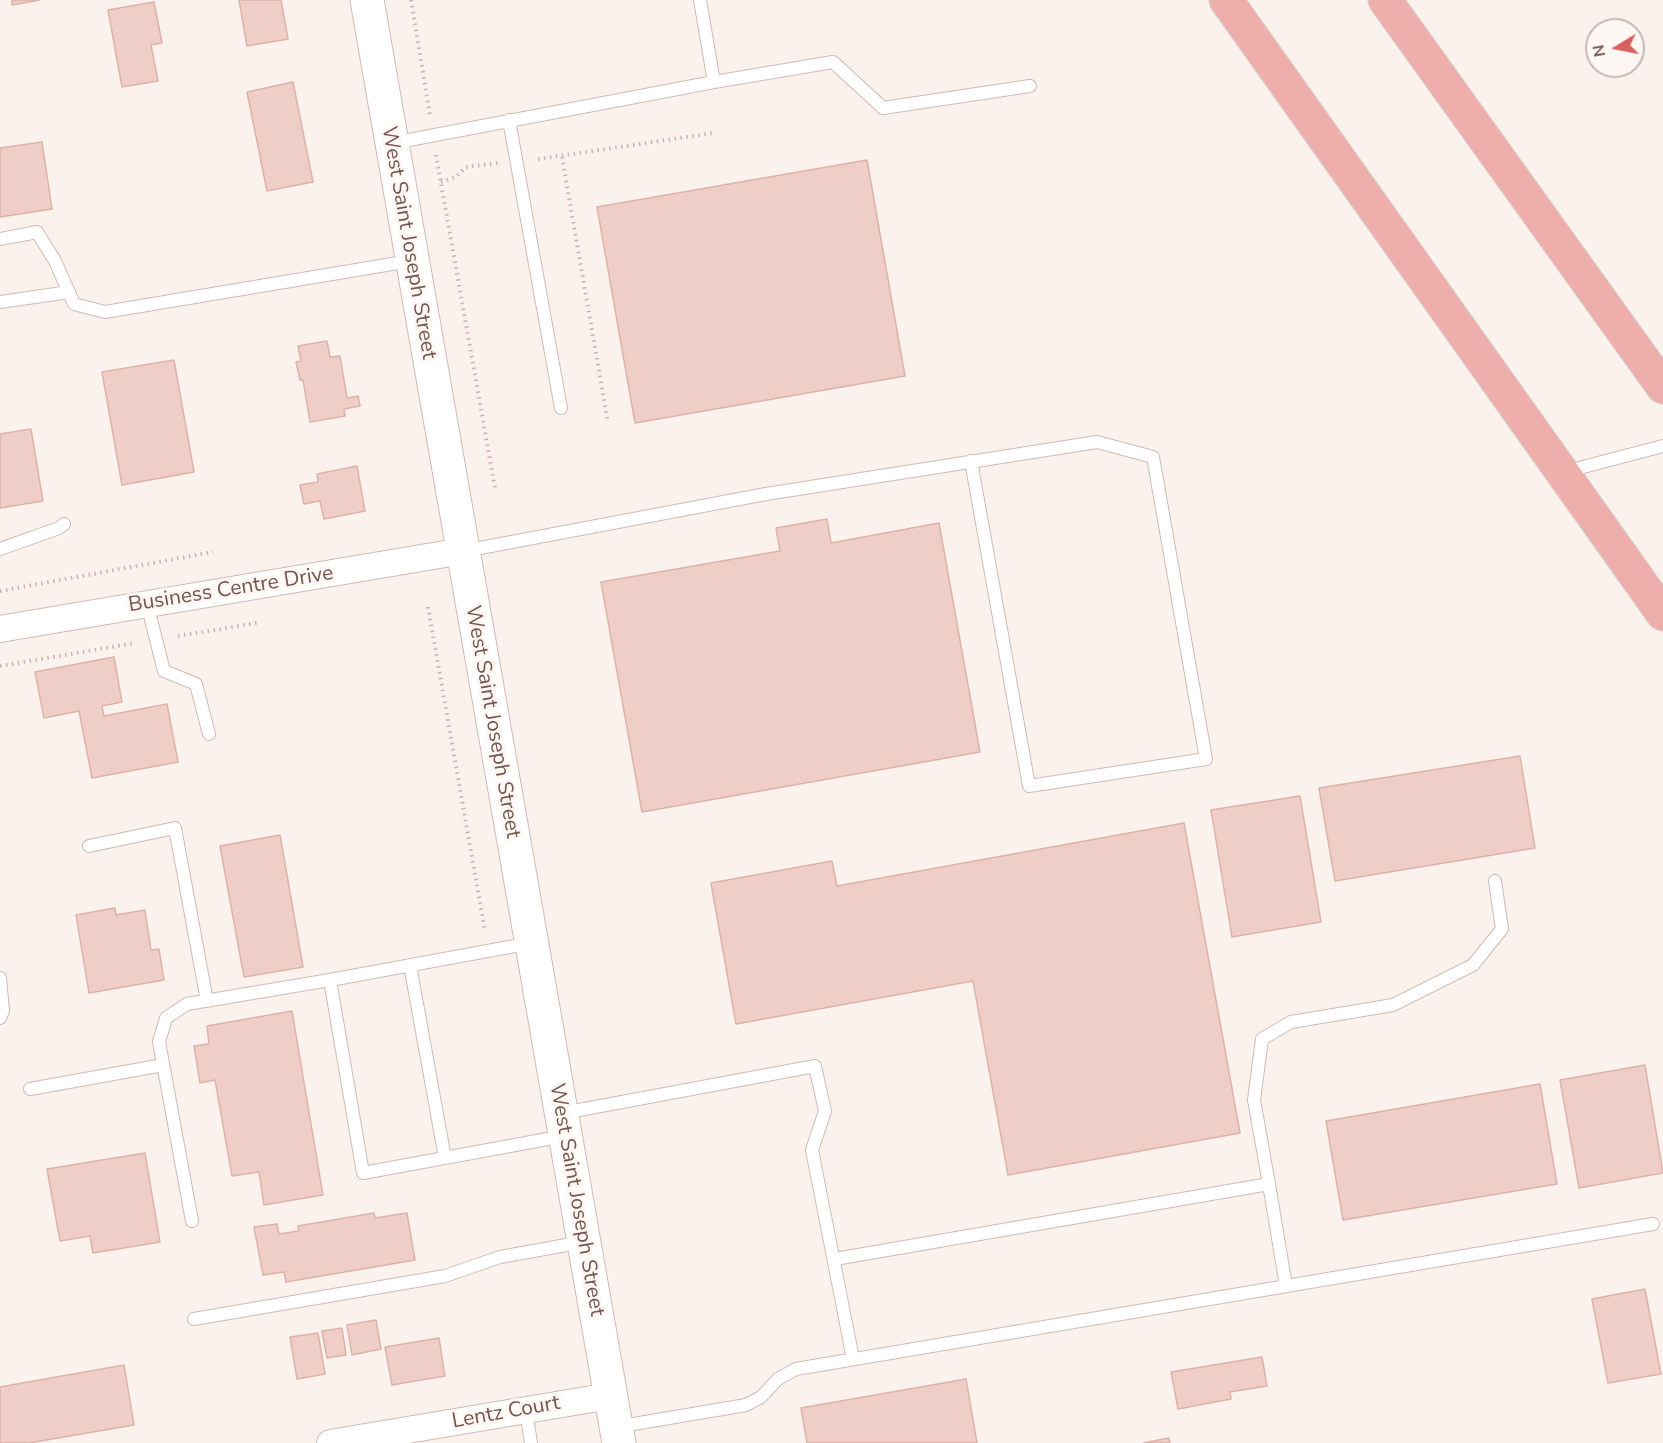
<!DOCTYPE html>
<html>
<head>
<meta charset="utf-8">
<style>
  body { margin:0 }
  #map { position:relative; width:1663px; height:1443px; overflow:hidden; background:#fbf2ed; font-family:"Nunito Sans",sans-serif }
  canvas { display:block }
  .north { position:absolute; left:1585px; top:18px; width:60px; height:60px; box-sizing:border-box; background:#fef7f3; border:2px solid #c7b7b2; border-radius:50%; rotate:260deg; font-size:16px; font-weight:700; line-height:24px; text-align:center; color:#745651 }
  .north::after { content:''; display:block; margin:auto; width:21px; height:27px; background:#d76160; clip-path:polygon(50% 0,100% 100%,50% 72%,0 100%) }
</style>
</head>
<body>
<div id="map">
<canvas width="1663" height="1443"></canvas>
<div class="north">N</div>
</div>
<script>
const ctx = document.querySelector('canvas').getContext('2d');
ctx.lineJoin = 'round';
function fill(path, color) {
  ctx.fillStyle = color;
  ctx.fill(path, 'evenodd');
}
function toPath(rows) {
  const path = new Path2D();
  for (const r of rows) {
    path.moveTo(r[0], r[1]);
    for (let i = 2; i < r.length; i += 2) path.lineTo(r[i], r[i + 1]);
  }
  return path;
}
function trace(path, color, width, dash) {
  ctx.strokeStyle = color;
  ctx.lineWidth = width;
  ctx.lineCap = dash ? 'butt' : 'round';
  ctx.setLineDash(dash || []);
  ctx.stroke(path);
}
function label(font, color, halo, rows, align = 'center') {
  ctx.font = font + ' "Nunito Sans",sans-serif';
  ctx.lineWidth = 6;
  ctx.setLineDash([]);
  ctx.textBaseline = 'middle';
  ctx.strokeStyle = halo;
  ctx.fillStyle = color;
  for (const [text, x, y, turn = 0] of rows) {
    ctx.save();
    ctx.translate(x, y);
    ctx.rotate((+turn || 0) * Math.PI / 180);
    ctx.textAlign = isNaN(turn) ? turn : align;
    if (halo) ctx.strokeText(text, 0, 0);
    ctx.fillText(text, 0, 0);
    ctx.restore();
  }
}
const building = toPath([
  [12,0,40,0,12,5,12,0],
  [239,0,281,0,288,39,247,46,239,0],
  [154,2,162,43,151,45,158,81,122,87,108,10,154,2],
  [293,82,313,182,267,191,247,92,293,82],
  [42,142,52,209,0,217,0,148,42,142],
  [867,160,905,376,635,423,597,207,867,160],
  [327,341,330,357,340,356,347,398,358,396,360,406,344,409,345,416,310,422,303,380,300,380,296,362,301,361,298,346,327,341],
  [174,360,194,472,122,485,102,372,174,360],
  [31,429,43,501,0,508,0,434,31,429],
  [357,466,365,511,324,519,320,501,304,504,300,485,318,482,317,474,357,466],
  [827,519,831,543,939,523,980,752,642,812,601,582,780,551,776,528,827,519],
  [114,657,122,702,102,706,104,716,167,704,178,762,92,778,79,711,44,718,35,672,114,657],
  [1520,756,1535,848,1335,881,1319,788,1520,756],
  [1300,796,1321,922,1232,937,1211,810,1300,796],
  [1184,823,1240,1133,1008,1175,973,981,736,1024,711,883,832,861,837,886,1184,823],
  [280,835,303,967,244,977,220,846,280,835],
  [115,908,116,915,145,910,151,950,159,949,164,980,89,993,76,915,115,908],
  [292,1011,323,1195,264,1205,259,1172,232,1176,215,1080,200,1083,194,1046,209,1044,207,1026,292,1011],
  [1645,1065,1663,1173,1579,1188,1560,1080,1645,1065],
  [1540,1084,1557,1184,1343,1220,1326,1121,1540,1084],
  [145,1153,160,1242,93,1253,90,1236,60,1241,47,1169,145,1153],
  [374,1213,375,1218,407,1213,415,1260,286,1282,284,1272,263,1275,254,1227,277,1224,279,1234,299,1231,298,1226,374,1213],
  [1645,1289,1661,1374,1608,1383,1592,1299,1645,1289],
  [376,1320,381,1349,352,1355,347,1325,376,1320],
  [342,1328,346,1355,327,1358,322,1331,342,1328],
  [318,1333,325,1374,297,1379,290,1337,318,1333],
  [439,1338,445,1376,392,1385,385,1347,439,1338],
  [1262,1357,1267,1386,1230,1392,1231,1399,1178,1409,1171,1372,1262,1357],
  [124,1365,134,1425,29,1443,0,1443,0,1387,124,1365],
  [966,1379,977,1443,807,1443,801,1408,966,1379],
  [1169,1438,1170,1443,1143,1443,1169,1438]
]);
fill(building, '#eecec7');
trace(building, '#deb2a9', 1.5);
const lane = toPath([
  [714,82,833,62,883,108,1030,86],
  [509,120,561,408],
  [393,143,714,82,700,0],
  [0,239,37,232,55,261,74,304,105,312,410,261],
  [0,302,69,292],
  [1564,472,1663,446],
  [0,549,59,528,64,524],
  [464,551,766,494,1097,442,1153,457,1206,759,1029,786,971,461],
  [147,604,164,671,196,684,209,734],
  [89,846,175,828,207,1001],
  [531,943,330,980,363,1173,564,1136],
  [410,965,445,1158],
  [0,978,3,1011,0,1018],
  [30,1089,163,1065],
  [563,1113,815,1066,825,1111,812,1150,853,1359],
  [1269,1184,1286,1286],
  [192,1221,159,1042,166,1018,187,1004,330,980],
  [835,1259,1269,1184,1254,1100,1262,1039,1291,1022,1393,1005,1473,965,1502,929,1495,881],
  [194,1319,445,1276,500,1257,583,1242],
  [526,1410,531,1443],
  [616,1427,746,1405,761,1397,778,1379,796,1369,1653,1224]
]);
const street = toPath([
  [0,629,463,551],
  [330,1443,610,1396]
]);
const secondary = toPath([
  [367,0,619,1443]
]);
const highway = toPath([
  [1226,0,1663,614],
  [1385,0,1663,387]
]);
trace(lane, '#cfbbb5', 14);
trace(street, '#cfbbb5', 28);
trace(secondary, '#d1bab3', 35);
trace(highway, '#d8d0ce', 35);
trace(toPath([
  [411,0,430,115],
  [436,155,495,488],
  [562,157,608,423],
  [538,159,714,133],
  [441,182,456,177,466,167,498,163],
  [0,591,213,552],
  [428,607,485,931],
  [178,636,257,623],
  [0,666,135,643]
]), '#d3b1aa', 4, [1.5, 4.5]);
trace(lane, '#fff', 12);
trace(street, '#fff', 26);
trace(secondary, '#fff', 33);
trace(highway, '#eeaeab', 33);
label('21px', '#745651', '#fef7f3', [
  ["West Saint Joseph Street",408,243,80],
  ["Business Centre Drive",231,590,-9],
  ["West Saint Joseph Street",492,722,80],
  ["West Saint Joseph Street",576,1200,80],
  ["Lentz Court",506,1413,-10]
]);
</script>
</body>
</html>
